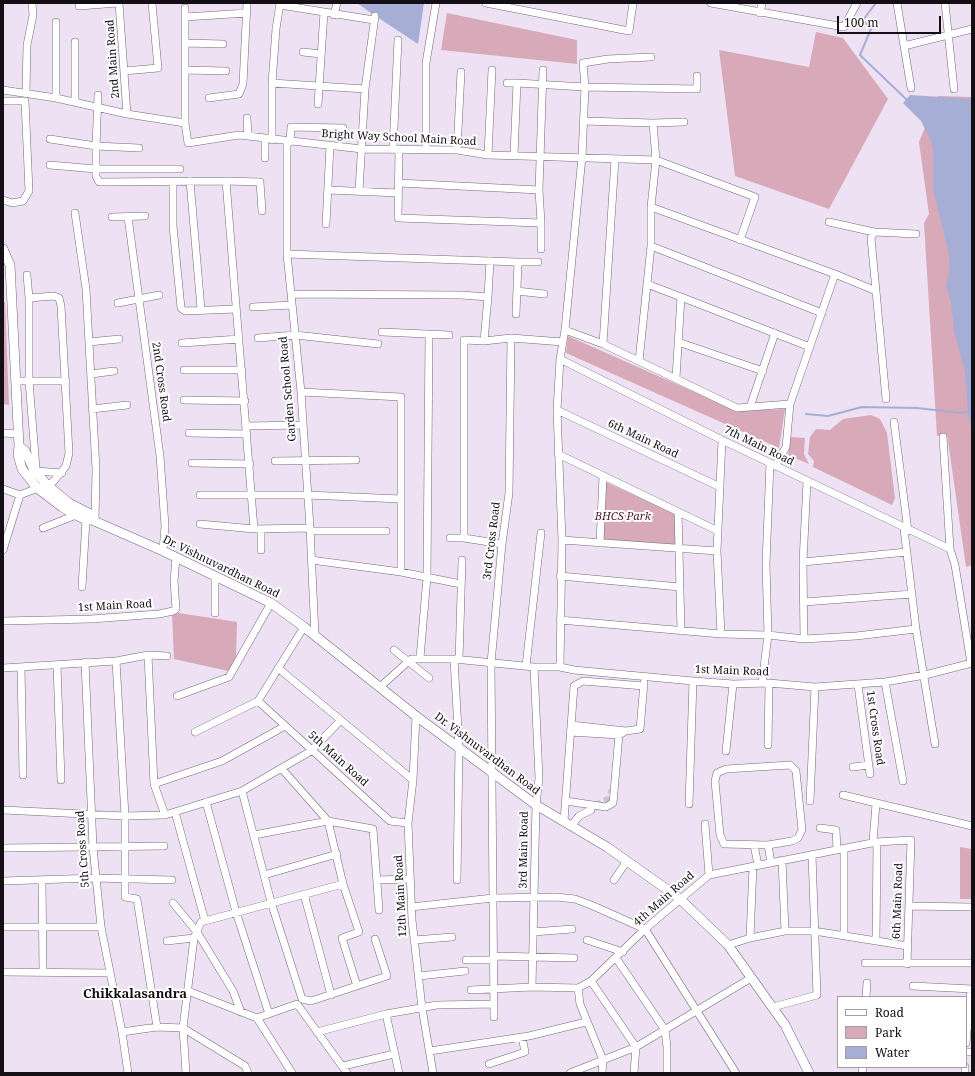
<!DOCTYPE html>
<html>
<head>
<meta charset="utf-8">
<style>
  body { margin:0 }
  #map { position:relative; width:975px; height:1076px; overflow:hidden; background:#eee1f4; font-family:"Noto Serif",serif }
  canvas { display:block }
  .frame { position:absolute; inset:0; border:4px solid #130f15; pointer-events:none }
  .legend { position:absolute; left:837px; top:996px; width:130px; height:72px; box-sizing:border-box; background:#fff; border:1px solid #a19fa1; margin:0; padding:5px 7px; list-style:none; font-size:12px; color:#130f15 }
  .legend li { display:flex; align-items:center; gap:8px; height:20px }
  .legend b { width:20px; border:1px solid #a19fa1 }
  .scale { position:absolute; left:837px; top:16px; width:104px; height:18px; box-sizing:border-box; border:2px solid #130f15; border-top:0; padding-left:5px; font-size:12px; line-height:14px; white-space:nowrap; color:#130f15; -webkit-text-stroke:3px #fff; paint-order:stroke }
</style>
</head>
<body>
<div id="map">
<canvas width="975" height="1076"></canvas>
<div class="frame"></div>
<ul class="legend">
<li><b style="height:5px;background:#fff"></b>Road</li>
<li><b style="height:11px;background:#d7a9b9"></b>Park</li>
<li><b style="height:11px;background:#a6aed6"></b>Water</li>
</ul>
<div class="scale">100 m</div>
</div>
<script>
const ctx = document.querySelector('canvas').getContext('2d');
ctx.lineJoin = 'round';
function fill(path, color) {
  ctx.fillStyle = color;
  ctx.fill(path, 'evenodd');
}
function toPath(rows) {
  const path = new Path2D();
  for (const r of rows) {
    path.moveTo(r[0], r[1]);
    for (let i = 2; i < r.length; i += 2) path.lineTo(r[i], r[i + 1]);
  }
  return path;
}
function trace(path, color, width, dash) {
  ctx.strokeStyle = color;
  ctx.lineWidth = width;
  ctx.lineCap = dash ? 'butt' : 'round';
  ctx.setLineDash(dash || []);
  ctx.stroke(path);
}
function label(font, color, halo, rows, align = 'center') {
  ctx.font = font + ' "Noto Serif",serif';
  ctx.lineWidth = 4;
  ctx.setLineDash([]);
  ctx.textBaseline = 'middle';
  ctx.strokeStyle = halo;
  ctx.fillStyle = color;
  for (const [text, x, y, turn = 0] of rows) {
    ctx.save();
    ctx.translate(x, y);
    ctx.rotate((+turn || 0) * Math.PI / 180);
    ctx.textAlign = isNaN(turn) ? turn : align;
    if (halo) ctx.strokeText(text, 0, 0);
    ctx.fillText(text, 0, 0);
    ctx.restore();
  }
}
fill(toPath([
  [447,13,577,40,577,64,441,50],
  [816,32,843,38,888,99,829,209,735,176,719,50,809,67],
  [938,96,972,97,972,565,966,567,947,434,937,436,924,223,929,214,919,142],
  [3,302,5,302,9,405,3,404],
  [568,336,737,411,785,409,779,448,566,353],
  [871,415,880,419,887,433,895,498,892,505,813,467,814,461,808,454,810,437,816,429,830,430,843,419],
  [791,437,805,438,804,454,809,464,788,455],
  [601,480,675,514,676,546,598,539],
  [172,612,237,622,236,660,228,671,174,659],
  [960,847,972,849,972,899,960,899]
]), '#d7a9b9');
fill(toPath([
  [357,3,424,3,418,44,371,13],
  [910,95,972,99,972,434,968,412,965,372,954,331,951,303,946,286,950,268,948,249,933,190,933,152,931,141,921,121,903,103]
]), '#a6aed6');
trace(toPath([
  [876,3,863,20,871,29,860,55,908,101],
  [806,414,828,416,862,407,917,408,961,413,972,410]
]), '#a6aed6', 2);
trace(toPath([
  [595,806,609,799,612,790]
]), '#cdc2d3', 7, [7, 3.5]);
const minor = toPath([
  [119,3,127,114],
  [486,3,629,31,633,3],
  [711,3,844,27,857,3],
  [897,3,904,46,972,29],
  [945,3,954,89],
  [280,5,374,20],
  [79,6,118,3],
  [185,8,185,123],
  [760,13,762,3],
  [334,15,337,3],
  [185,17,247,13],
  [56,22,56,98],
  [75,42,75,102],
  [185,43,223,44],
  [904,46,911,88],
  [303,52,321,54],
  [185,70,226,71],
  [124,71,158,68,152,3],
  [272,83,365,89],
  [507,83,517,83],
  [3,90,56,98,127,114,185,123,188,143,239,135,362,149,457,150,488,155,656,160,651,207,835,274,790,404,737,408,603,344,565,330],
  [26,93,27,45,33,15,32,3],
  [98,95,96,146,96,176,99,182,226,181,254,529],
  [209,98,239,94,243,84,247,3],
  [3,101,25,101,29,191,23,201,12,203,3,200],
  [318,104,324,12],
  [247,118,248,136],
  [583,121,653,123,656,160,755,197,740,240],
  [653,123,684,122],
  [50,139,96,146,139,148],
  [265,139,265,158],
  [272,140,272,83,276,29,280,3],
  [287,141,287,254,301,392,310,528,315,635],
  [290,142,291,127,343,128],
  [393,149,398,40],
  [399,149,398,218,541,223,539,190,543,70],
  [426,150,426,63,436,3],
  [457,150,461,72],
  [488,155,492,70],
  [514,155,517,83,585,87,697,89,697,76],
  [50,165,96,169,180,169],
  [190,181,201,309],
  [226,181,260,182,262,211],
  [173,182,173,226,181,308,185,311,236,309],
  [399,183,539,190],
  [328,190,398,193],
  [359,191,365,89,375,16],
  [75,213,86,289,96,469,95,522],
  [112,217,145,216],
  [128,217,160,456,165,526,163,551],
  [829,222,874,232],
  [541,223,541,249],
  [326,224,330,146],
  [651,246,822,313],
  [287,254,518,262,516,314],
  [518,262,538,262],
  [835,274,876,291,886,399],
  [647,284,681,297],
  [517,291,544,294],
  [876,291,871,238,874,232,916,234],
  [291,294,461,295,488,297,484,341],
  [488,297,490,261],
  [29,298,29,381,36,468,37,471,62,473],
  [118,303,159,295],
  [253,307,292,305],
  [382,332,449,335],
  [258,338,295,335,378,344],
  [511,338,563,342],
  [89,342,119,339],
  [678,342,763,371],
  [182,343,239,339],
  [603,344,615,159],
  [560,359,722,440,950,549],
  [639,361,651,246,651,207],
  [184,370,242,370],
  [91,374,114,371],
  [676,378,681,297,810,347],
  [16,381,66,381],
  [301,392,401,397,401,572],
  [184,400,245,401],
  [750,407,775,333],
  [92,409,127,405],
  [557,410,720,487],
  [894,422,908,531],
  [247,426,303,425],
  [3,433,18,434],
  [189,433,247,434],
  [943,437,950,549,955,565,971,663],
  [558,454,718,531],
  [275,461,356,460],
  [192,463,250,464],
  [775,466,786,447,790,404],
  [3,489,20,495,53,482,66,466,69,453,61,306,59,298,54,296,29,298,27,275],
  [200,495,307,495,401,499],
  [678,512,681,631],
  [200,524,254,529,310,528],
  [43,528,76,515],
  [904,529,916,629,935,744],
  [310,531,386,531],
  [450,538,464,538],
  [562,540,717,551],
  [600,543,603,476],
  [3,550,20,495],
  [261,550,261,529],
  [311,560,401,572,461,584],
  [803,562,907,552],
  [560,576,680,587],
  [82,587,86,520],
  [804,602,912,594],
  [215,613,215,577],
  [560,620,721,634,717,551,722,440],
  [3,621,91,619,159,614,173,611,176,609,174,581,176,558],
  [721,634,768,635,804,639,856,636,916,629],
  [804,639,803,562,807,481],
  [394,650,429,678],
  [148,655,167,656],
  [420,658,427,577,429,335],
  [454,659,459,747,457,880],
  [459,660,462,560],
  [116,661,125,816,125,897,137,899,157,1027],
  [85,662,93,847,101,927,122,1032,128,1073],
  [57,665,61,780],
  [526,666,541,533],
  [21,667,23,775],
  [560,667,562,540,557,410,560,359,565,330,582,157,585,87,583,63,608,59,651,57],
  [3,668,116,661,148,655,154,784,165,815],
  [278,668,413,780],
  [885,682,903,781],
  [762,683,768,635,766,564,770,463],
  [858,685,870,774],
  [380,687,411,659,454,659,534,667,560,667,574,670,693,681,733,684,769,683,815,687,885,682,925,675,972,663],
  [177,696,229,677,271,603],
  [258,701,390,821,408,823],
  [416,716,413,780,408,823,412,920,422,1008,433,1073],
  [571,725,626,731],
  [195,732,258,701,304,627],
  [570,732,619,735,626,731,640,729,644,683],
  [768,745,769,683],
  [726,751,733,684],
  [790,765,796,771,802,830,798,838,792,841,768,845,724,844,720,835,715,781,717,773,726,769,790,765],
  [853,767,869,765],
  [282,769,328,821,343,884,359,932,342,938,357,986],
  [154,784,222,761,285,726],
  [242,791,271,902,302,999,311,1001,387,976,375,939],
  [843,795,972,826],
  [566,801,606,807,613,803,619,735],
  [810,801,815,687],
  [206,802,236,912,269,1014],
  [689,804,693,681],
  [3,810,125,816,165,815,242,791,311,751,340,721],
  [175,812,205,921],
  [564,821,574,686,583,681,644,686],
  [705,824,709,875],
  [572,825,579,816,591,810],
  [820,828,836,830,837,850],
  [254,835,328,821,373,829,379,910],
  [873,842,876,804],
  [754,845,758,865],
  [768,845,771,863],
  [3,848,164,846],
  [782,860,785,931],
  [264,875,337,854],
  [42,880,43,972],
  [377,880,410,879],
  [614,880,627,861],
  [3,881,96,878,172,880],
  [304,894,331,995],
  [173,903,197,932,233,991,241,1012],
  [909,906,972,907],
  [411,907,493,898,556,897,575,899,591,905,645,929,736,1073],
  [3,927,101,927],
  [533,932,572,929],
  [844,936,844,848],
  [750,938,753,866],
  [414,940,452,937],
  [587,940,623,952],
  [167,941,194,938],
  [876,941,877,842],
  [728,945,750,938,785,931,814,931,908,946],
  [494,956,574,958],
  [616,958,665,1030,667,1047,667,1073],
  [466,960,494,960],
  [865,963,972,963],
  [3,972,110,973],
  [419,976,465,971],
  [591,981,636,1047,634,1073],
  [913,986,972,989],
  [532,987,536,805,539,778,534,667],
  [578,988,580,1004,603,1060,602,1073],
  [471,990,532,987,578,988,591,981,645,929,709,875,877,842,911,840,907,964],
  [188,991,257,1018,297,1004,347,1073],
  [866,997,867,983],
  [773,1007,817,995,812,855],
  [386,1014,399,1073],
  [494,1017,491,663,502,544,509,493,511,338,484,341,464,340,464,538,502,544],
  [257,1018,292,1073],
  [122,1032,157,1027,183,1028,245,1066,248,1073],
  [317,1032,386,1014,437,1005,494,1004],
  [966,1043,971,989],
  [430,1051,529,1036,586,1022],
  [966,1052,972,1052],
  [489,1064,525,1052,522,1037],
  [343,1066,394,1054],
  [186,1073,183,1028,194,938,201,922,343,884],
  [570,1073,636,1047,751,978],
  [862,1073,863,1067],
  [965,1073,965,1067]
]);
const major = toPath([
  [3,249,10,265,19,446,18,455,22,469,37,488,62,507,76,515,86,520,92,520,163,551,271,603,304,627,416,716,536,805,607,847,679,898,728,945,785,1025,809,1073],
  [19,446,25,451,34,470,47,485,69,503,90,514,92,520]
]);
trace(minor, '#746979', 8);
trace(major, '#746979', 10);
trace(minor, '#fff', 7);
trace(major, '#fff', 9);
label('11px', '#130f15', '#fff', [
  ["2nd Main Road",113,59,-94],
  ["Bright Way School Main Road",399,138,3],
  ["2nd Cross Road",161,382,82],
  ["Garden School Road",288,389,-95],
  ["6th Main Road",643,439,25],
  ["7th Main Road",759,446,26],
  ["3rd Cross Road",492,541,-83],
  ["Dr. Vishnuvardhan Road",221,567,26],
  ["1st Main Road",115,606,-3],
  ["1st Main Road",732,671,2],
  ["1st Cross Road",875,728,82],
  ["Dr. Vishnuvardhan Road",487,754,37],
  ["5th Main Road",338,759,42],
  ["5th Cross Road",83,849,-94],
  ["3rd Main Road",524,850,-89],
  ["12th Main Road",401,896,-93],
  ["4th Main Road",664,899,-41],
  ["6th Main Road",898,901,-88]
]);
label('italic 11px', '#4d152e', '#fff', [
  ["BHCS Park",623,517]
]);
label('bold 13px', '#130f15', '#fff', [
  ["Chikkalasandra",135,994]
]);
</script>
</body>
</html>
